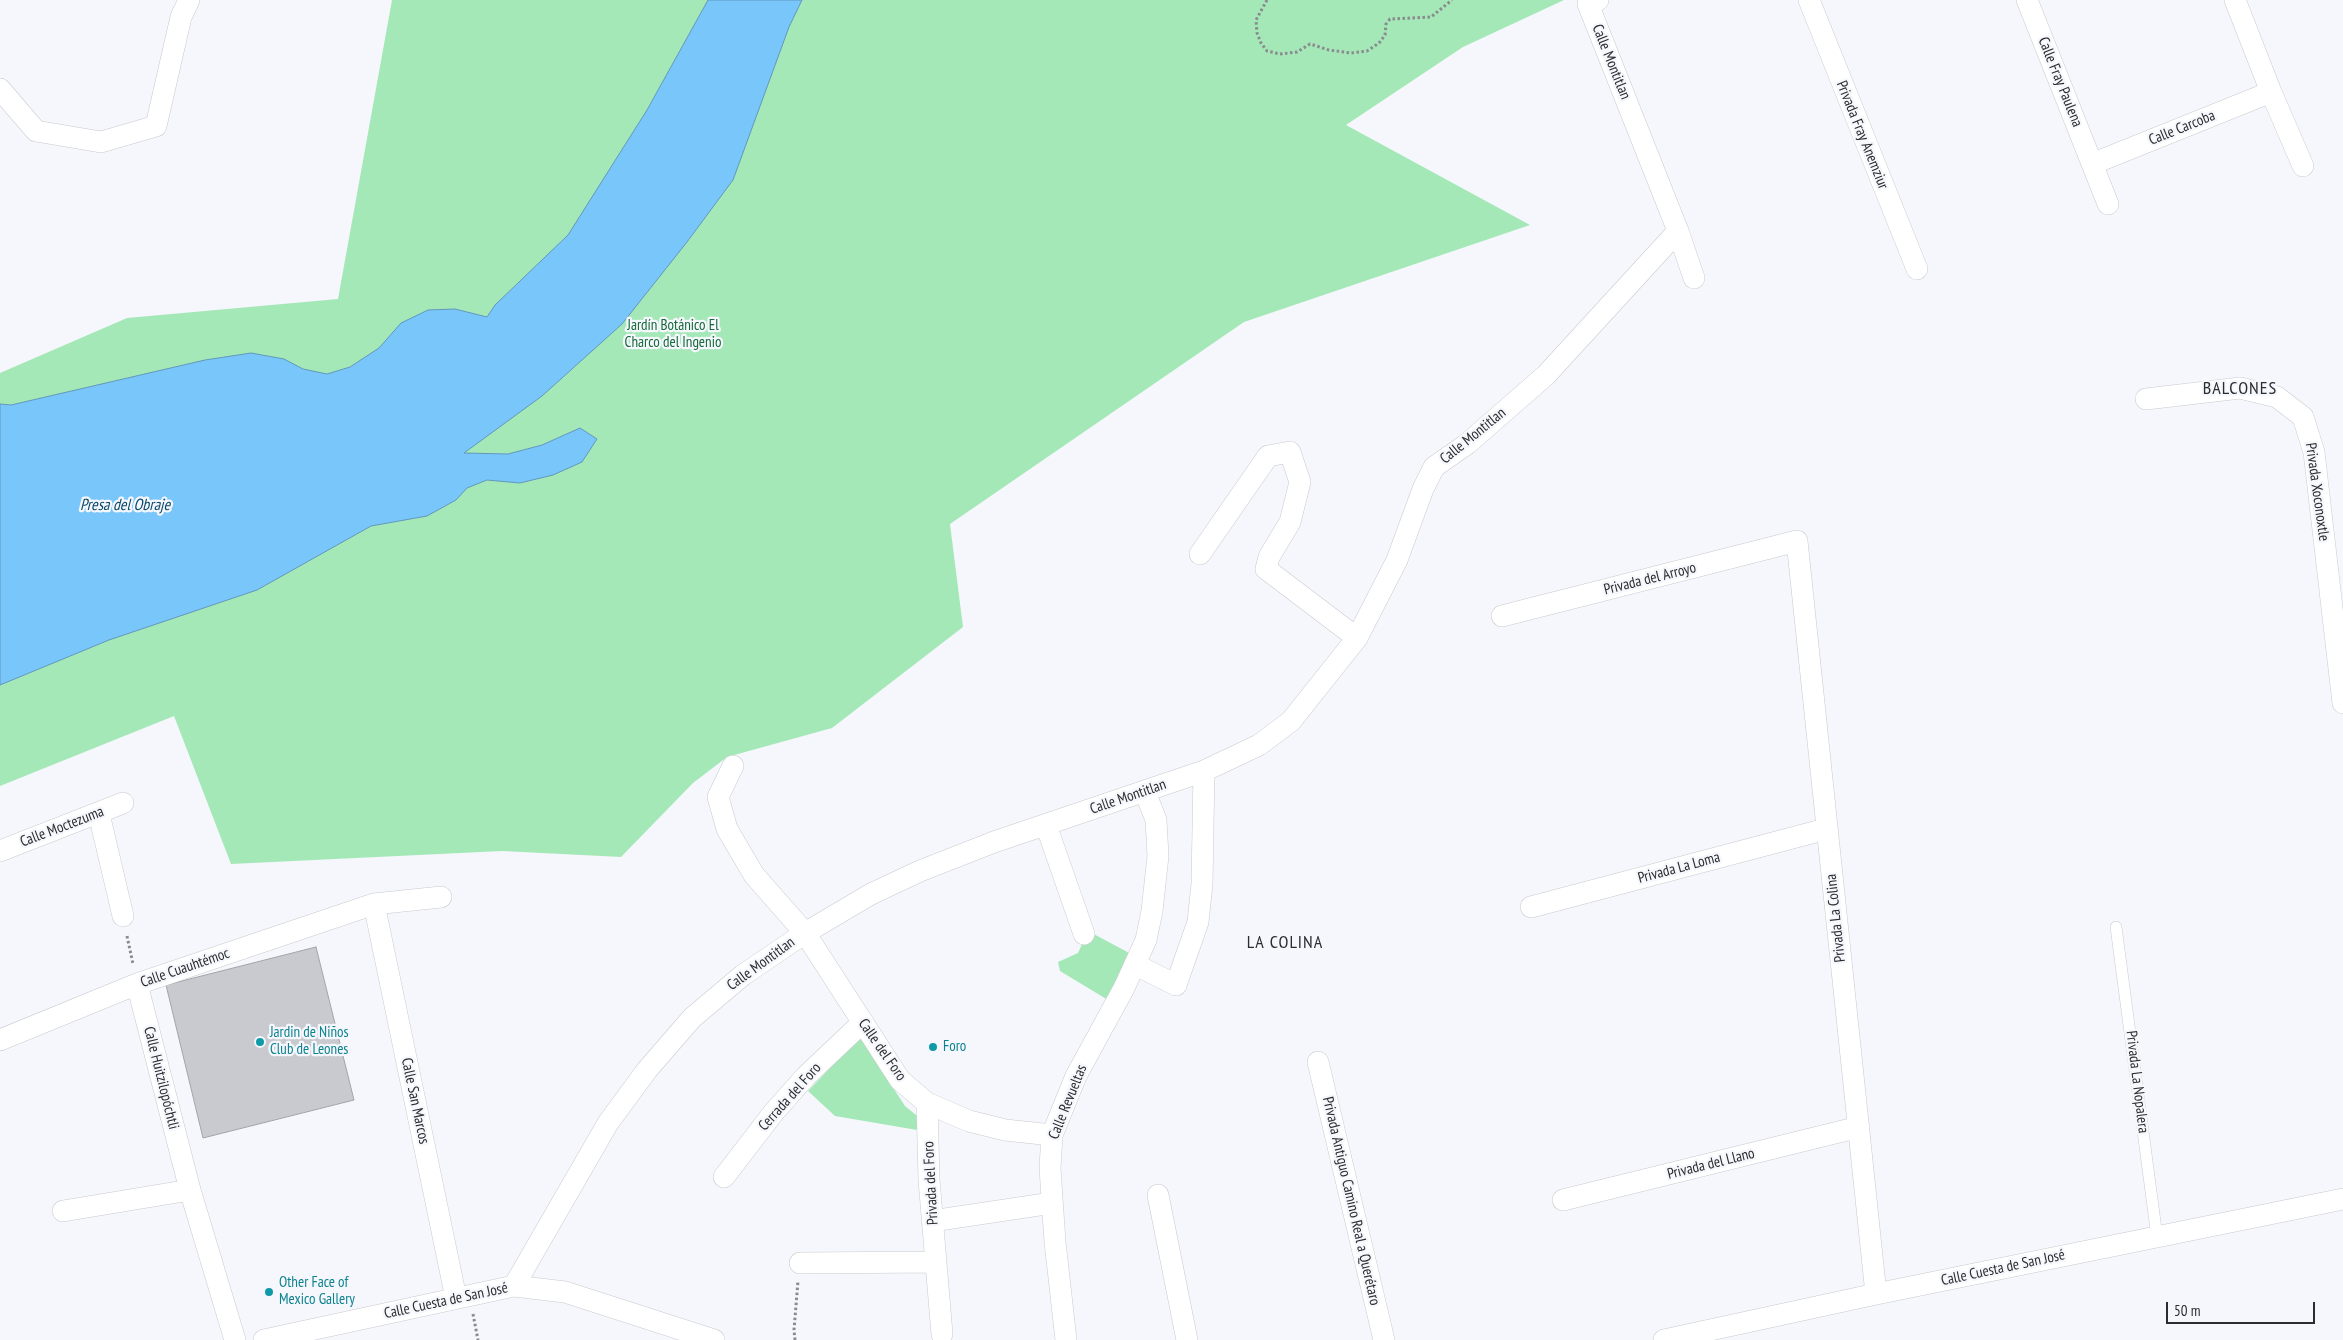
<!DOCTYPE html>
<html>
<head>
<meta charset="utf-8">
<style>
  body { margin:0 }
  #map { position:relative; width:2343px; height:1340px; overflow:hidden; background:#f5f7fc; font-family:"PT Sans Narrow",sans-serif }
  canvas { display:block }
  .scale { position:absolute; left:2166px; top:1302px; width:149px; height:22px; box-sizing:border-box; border:2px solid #2b2c2d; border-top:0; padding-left:6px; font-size:15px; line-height:18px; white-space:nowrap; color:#2b2c2d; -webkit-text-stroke:4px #f5f7fc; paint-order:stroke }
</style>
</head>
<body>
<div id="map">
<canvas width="2343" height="1340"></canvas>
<div class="scale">50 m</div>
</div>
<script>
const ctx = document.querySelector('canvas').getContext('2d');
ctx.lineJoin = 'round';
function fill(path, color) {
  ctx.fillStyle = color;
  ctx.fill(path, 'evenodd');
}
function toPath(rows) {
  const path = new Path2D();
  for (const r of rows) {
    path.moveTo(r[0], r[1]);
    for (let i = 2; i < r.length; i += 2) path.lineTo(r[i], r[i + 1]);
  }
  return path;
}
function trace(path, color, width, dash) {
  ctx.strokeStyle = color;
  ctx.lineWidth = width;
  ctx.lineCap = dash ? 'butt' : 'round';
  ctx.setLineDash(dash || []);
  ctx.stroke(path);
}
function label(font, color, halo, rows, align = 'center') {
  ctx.font = font + ' "PT Sans Narrow",sans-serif';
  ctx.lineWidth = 4.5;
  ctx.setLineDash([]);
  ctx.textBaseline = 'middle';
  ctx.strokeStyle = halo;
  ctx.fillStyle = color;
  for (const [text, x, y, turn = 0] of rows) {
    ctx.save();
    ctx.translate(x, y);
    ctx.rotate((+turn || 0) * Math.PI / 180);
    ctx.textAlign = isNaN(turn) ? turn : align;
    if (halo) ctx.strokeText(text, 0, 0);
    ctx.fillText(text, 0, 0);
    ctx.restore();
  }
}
fill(toPath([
  [392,0,1564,0,1463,47,1346,125,1530,225,1244,322,950,524,963,627,832,728,727,757,693,783,621,857,502,851,231,864,174,716,0,786,0,373,127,318,338,299],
  [1088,931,1133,955,1108,1000,1060,971,1058,962,1078,953],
  [860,1037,905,1106,922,1120,923,1131,835,1116,808,1091]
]), '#a5e8b8');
const water = toPath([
  [708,0,802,0,789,27,733,180,687,242,622,324,542,396,464,453,508,454,542,445,580,428,597,439,582,462,553,475,520,483,487,480,467,488,456,500,427,516,371,526,257,590,109,640,0,685,0,404,11,405,205,360,251,353,284,359,303,369,327,374,350,367,379,348,401,323,428,310,455,309,487,317,495,305,568,235,647,110,708,0]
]);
fill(water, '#79c6fa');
trace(water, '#6298bc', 1);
const building = toPath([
  [316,947,354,1100,203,1138,166,985,316,947]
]);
fill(building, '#c9cacf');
trace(building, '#a2a4a8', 1);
const service = toPath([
  [2116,927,2157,1237]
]);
const minor = toPath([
  [1598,0,1588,4,1678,231,1694,278],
  [1809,0,1917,269],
  [2027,0,2108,204],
  [2235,0,2271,92,2303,166],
  [0,89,36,131,101,142,156,126,181,17,189,0],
  [2092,164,2271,92],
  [2146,399,2240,388,2277,397,2303,417,2314,452,2343,703],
  [1200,554,1268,456,1290,452,1300,482,1290,522,1269,557,1266,569,1357,638],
  [1502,616,1797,541,1876,1294],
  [733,766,718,797,727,829,754,875,805,933,900,1080,927,1103,969,1121,1005,1130,1052,1135],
  [99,814,123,916],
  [1046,825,1084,934],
  [0,851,123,803],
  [374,904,456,1298],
  [1531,907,1826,829],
  [1136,965,1176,985,1198,922,1202,884,1204,771],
  [137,984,190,1190,235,1340],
  [0,1040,137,984,374,904,441,897],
  [1318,1062,1384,1340],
  [927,1103,929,1180,942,1334],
  [724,1177,774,1112,806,1076,863,1022],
  [1158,1195,1187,1340],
  [1563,1200,1859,1127],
  [63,1211,190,1190],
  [932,1221,1052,1203],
  [800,1263,935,1262],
  [514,1286,608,1123,647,1070,692,1018,743,975,805,933,871,894,920,871,994,842,1204,771,1259,745,1291,721,1357,638,1397,560,1423,489,1434,467,1467,444,1546,375,1678,231],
  [264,1340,514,1286,565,1292,714,1340],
  [1066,1340,1055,1242,1050,1168,1052,1135,1076,1076,1124,988,1146,940,1152,911,1158,856,1156,820,1145,792],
  [1664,1340,1876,1294,2343,1199]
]);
trace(service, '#c9cacf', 12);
trace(minor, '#c9cacf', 22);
trace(toPath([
  [1267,0,1256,20,1257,33,1261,43,1267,51,1280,54,1297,52,1310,44,1329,50,1351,53,1367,51,1379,43,1385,35,1386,24,1390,19,1431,17,1452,0],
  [127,936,133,964],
  [473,1314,478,1340],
  [795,1340,794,1330,798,1281]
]), '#898b8e', 3, [2.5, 2.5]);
trace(service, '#fff', 11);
trace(minor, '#fff', 21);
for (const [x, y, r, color] of [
  [260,1042,5,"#0f9aa8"],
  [933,1047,5,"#0f9aa8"],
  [269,1292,5,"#0f9aa8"]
]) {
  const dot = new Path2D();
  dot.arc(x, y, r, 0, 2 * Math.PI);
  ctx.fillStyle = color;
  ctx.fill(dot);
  trace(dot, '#f5f7fc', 2);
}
label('15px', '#2b2c2d', '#f5f7fc', [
  ["Calle Montitlan",1611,62,68],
  ["Calle Fray Paulena",2060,82,68],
  ["Calle Carcoba",2182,128,-22],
  ["Privada Fray Anemziur",1862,135,68],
  ["Calle Montitlan",1473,436,-39],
  ["Privada Xoconoxtle",2317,492,82],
  ["Privada del Arroyo",1650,579,-14],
  ["Calle Montitlan",1128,797,-19],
  ["Calle Moctezuma",62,827,-21],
  ["Privada La Loma",1679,868,-15],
  ["Privada La Colina",1836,918,-96],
  ["Calle Montitlan",761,964,-36],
  ["Calle Cuauhtémoc",185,968,-19],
  ["Calle del Foro",882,1050,55],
  ["Calle Huitzilopóchtli",161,1078,76],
  ["Privada La Nopalera",2137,1082,83],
  ["Cerrada del Foro",790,1097,-48],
  ["Calle San Marcos",415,1101,78],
  ["Calle Revueltas",1068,1102,-68],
  ["Privada del Llano",1711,1164,-14],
  ["Privada del Foro",931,1183,-93],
  ["Privada Antiguo Camino Real a Querétaro",1351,1201,77],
  ["Calle Cuesta de San José",2003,1268,-12],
  ["Calle Cuesta de San José",446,1301,-12]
]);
label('15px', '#146939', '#f5f7fc', [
  ["Jardín Botánico El",673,326],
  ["Charco del Ingenio",673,343]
]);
label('15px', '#0d838f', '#f5f7fc', [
  ["Jardin de Niños",270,1033],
  ["Club de Leones",270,1050],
  ["Foro",943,1047],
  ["Other Face of",279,1283],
  ["Mexico Gallery",279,1300]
], 'left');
label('italic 16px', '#0c4a6c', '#f5f7fc', [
  ["Presa del Obraje",125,505]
]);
ctx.letterSpacing = '1px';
label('18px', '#2a2c2f', '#f5f7fc', [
  ["BALCONES",2240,389],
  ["LA COLINA",1285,943]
]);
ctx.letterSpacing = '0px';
</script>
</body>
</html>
